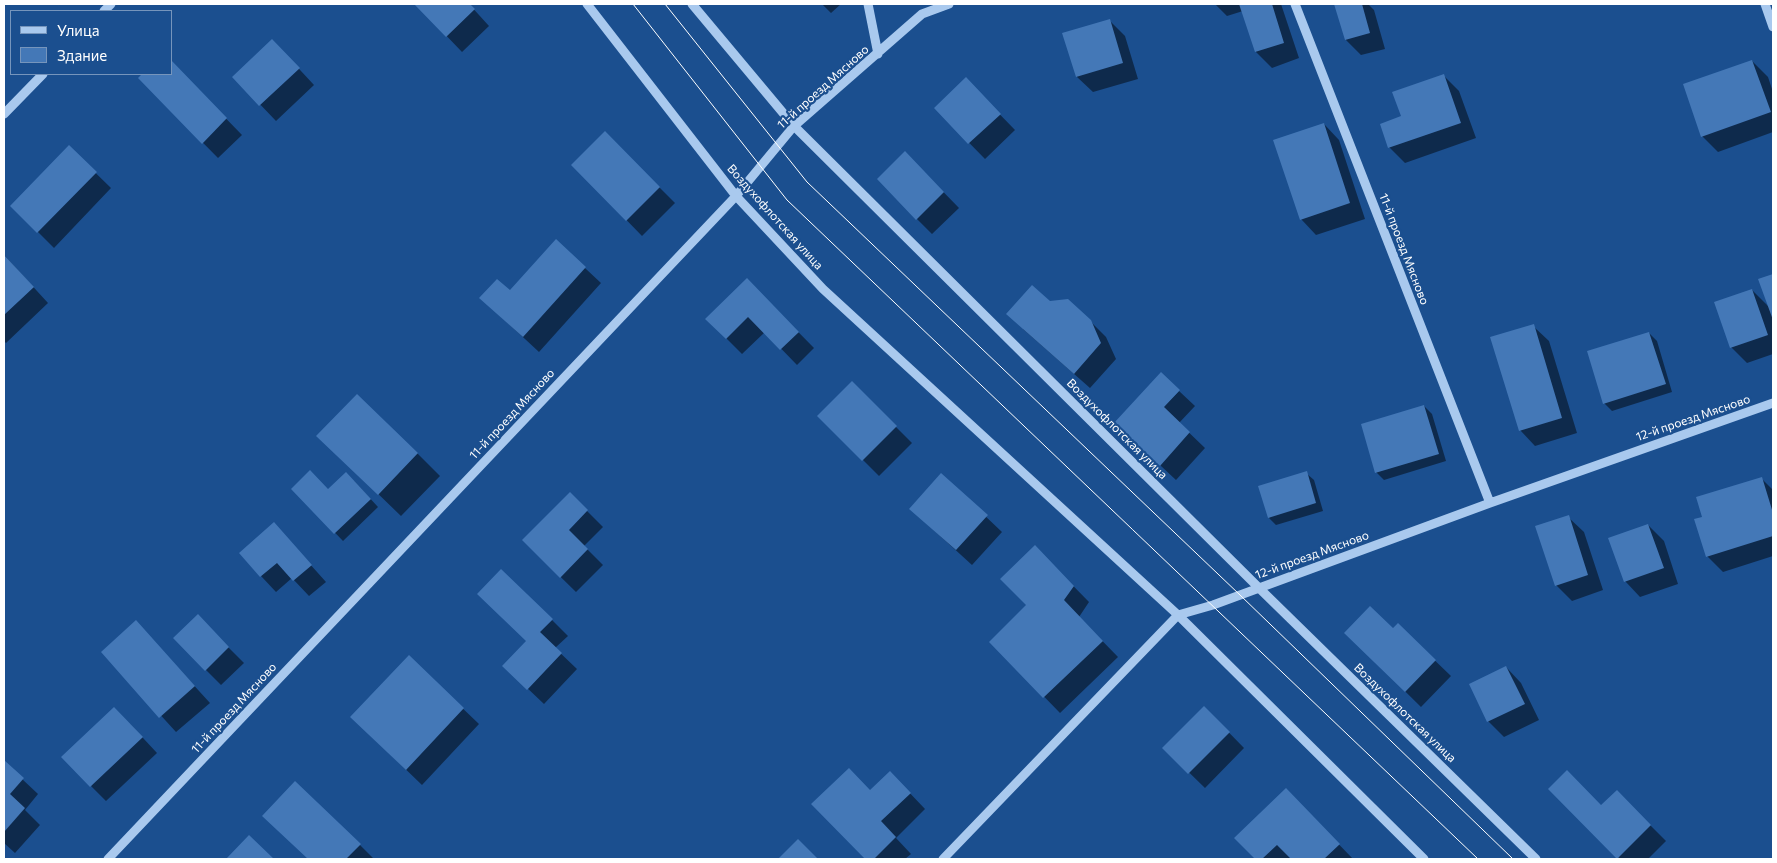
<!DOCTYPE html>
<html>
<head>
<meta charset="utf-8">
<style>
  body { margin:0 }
  #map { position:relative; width:1777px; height:863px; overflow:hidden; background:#1b4f8f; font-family:Commissioner,sans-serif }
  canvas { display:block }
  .frame { position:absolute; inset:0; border:5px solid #fff; pointer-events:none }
  .legend { position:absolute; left:10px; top:10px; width:162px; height:65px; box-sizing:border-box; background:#1b4f8f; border:1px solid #7695bc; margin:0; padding:6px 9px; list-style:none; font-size:15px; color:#fff }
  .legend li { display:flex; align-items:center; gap:10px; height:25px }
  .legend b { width:25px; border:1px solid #7695bc }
</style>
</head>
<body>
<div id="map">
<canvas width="1777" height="863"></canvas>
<div class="frame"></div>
<ul class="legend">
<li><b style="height:6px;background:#a9c9ee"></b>Улица</li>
<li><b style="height:14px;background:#4478b7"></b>Здание</li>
</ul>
</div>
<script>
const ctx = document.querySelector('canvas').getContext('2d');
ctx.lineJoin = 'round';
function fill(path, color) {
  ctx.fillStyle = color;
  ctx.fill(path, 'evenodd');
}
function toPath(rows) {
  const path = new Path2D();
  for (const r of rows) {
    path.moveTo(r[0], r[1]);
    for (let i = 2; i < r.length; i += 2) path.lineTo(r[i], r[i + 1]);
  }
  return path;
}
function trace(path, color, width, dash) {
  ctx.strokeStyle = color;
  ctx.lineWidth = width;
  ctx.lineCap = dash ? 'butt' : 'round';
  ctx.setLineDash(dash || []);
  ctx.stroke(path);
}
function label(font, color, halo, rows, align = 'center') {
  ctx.font = font + ' Commissioner,sans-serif';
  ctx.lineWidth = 4.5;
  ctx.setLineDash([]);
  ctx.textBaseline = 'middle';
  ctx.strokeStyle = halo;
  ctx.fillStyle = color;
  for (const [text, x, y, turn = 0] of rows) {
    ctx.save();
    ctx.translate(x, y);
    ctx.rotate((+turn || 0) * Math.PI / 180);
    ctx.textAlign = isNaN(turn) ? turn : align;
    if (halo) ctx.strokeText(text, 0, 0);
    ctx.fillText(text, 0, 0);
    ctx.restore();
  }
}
fill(toPath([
  [416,4,469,4,489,26,462,52],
  [822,4,841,4,831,13],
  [1215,4,1281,4,1299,58,1272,68,1256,52,1243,11,1227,16],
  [1335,4,1368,4,1374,10,1385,49,1361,55,1346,40],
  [1109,20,1125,36,1138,79,1093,92,1077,77,1064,34],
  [288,57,314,85,276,121,234,77],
  [1752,61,1768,77,1773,92,1773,132,1718,152,1702,136],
  [171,62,242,135,218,158,139,78,144,74,171,74],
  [1443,75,1459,91,1476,138,1405,163,1389,147,1403,117],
  [981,95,1015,130,985,159,935,108],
  [1324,124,1339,140,1365,219,1316,235,1301,219],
  [605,133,675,203,642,236,573,165],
  [69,147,111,188,54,248,12,206],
  [921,169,959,208,932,234,917,219],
  [556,241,601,283,539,352,497,313],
  [4,255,48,303,6,343,4,341],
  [1773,275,1773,354,1747,363,1731,347,1752,290,1770,308,1760,280],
  [747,280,814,348,797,365,765,332,742,354,707,319],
  [1050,302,1090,321,1106,337,1116,359,1090,388,1023,329],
  [1533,326,1549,341,1577,433,1535,446,1520,430],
  [1649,333,1657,341,1672,392,1612,411,1604,403],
  [852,383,912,443,879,476,819,416],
  [1179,391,1195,406,1179,423,1205,448,1176,480,1132,439],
  [1424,406,1432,414,1446,461,1384,480,1376,472],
  [417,453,440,476,401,516,341,458],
  [1306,473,1314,480,1323,511,1276,525,1269,518],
  [942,475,1002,532,972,565,927,524],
  [1761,478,1773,490,1773,556,1723,572,1707,556],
  [354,481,378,507,343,541,293,489,328,491],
  [570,494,603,527,584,546,603,565,576,592,523,540],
  [1568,517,1584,532,1603,590,1572,601,1556,585],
  [274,524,326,582,309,596,292,578,276,592,261,576],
  [1648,525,1664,541,1678,584,1640,597,1625,581],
  [1035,547,1089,602,1079,617,1118,657,1060,713,991,642,1028,605],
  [552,620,568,636,555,648,577,669,544,704,504,666],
  [136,622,210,703,176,732,103,652],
  [1398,625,1451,676,1421,707,1346,633,1393,630],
  [213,632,244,663,221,685,174,638],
  [409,657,479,724,422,785,368,733],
  [1506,667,1521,683,1539,720,1504,737,1488,721,1471,685],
  [1204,707,1244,748,1205,788,1164,748],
  [130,724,157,753,106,801,91,786],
  [4,762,38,794,25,810,40,825,15,853,4,843],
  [905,788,925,809,896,838,911,854,905,859,867,859,813,804,870,791],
  [1550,789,1601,807,1617,792,1666,841,1648,859,1620,859],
  [1302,806,1353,859,1256,859,1236,838],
  [280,831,360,845,374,859,309,859]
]), '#0007');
fill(toPath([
  [414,4,470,4,475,9,446,37],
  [1239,4,1272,4,1284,43,1255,52],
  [1334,4,1362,4,1370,33,1345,40],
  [1110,19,1123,63,1076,77,1062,33],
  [272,39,300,68,259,106,232,77],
  [171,60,227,118,202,144,138,78,142,74,171,74],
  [1752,60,1771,112,1701,137,1683,84],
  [1444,74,1461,123,1388,148,1380,124,1401,116,1392,92],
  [966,77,1001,114,968,144,934,108],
  [1324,123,1350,203,1300,220,1273,140],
  [605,131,660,187,626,221,571,165],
  [69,145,97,172,37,233,10,206],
  [905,151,944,192,916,220,877,179],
  [556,239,586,267,523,337,479,298,497,279,510,290],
  [4,255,34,287,4,315],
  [1773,274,1773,320,1758,279],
  [747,278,799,332,780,350,748,317,726,339,705,319],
  [1032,285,1050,301,1068,299,1091,320,1101,343,1074,374,1006,314],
  [1752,289,1768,335,1730,348,1714,302],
  [1534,324,1562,418,1519,431,1490,337],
  [1649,332,1666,384,1603,404,1587,351],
  [1161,372,1180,390,1164,407,1190,432,1160,466,1114,423],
  [852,381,897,426,862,461,817,416],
  [357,394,418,453,378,495,316,436],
  [1424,405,1439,454,1375,473,1361,424],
  [310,470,328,489,346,472,371,499,334,534,291,489],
  [1307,471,1316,503,1268,518,1258,486],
  [941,473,988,515,956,550,909,509],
  [1762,477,1773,513,1773,536,1706,557,1694,519,1702,517,1696,497],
  [570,492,588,510,569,530,588,549,560,578,522,540],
  [1569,515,1588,575,1555,586,1535,526],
  [274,522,312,565,293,581,277,563,260,577,239,553],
  [1648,524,1664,568,1624,582,1608,538],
  [1035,545,1074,586,1064,600,1103,641,1043,698,989,642,1026,605,1000,579],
  [501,569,553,619,540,632,562,653,527,690,502,666,526,641,477,594],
  [1370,606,1393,628,1398,623,1436,660,1405,692,1344,633],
  [198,614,229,647,205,671,173,638],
  [136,620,195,686,159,718,101,652],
  [409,655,464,708,406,770,350,717],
  [1506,666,1525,704,1487,722,1469,684],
  [1204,706,1230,732,1188,774,1162,748],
  [114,707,143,737,90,787,61,757],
  [4,760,24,778,10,794,25,808,4,832],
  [849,768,870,790,890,771,911,793,881,821,896,837,874,859,865,859,811,804],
  [1567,770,1601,805,1617,790,1651,825,1617,859,1548,789],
  [295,781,361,844,346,859,308,859,262,816],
  [1286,788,1340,844,1324,859,1291,859,1277,845,1262,859,1255,859,1234,838],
  [249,835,274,859,226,859],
  [798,839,818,859,778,859]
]), '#4478b7');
trace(toPath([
  [587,4,736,196,823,289,1178,615,1424,859],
  [692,4,794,126,1258,587,1536,859],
  [868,4,878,54],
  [1295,4,1490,503],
  [1765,4,1773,27],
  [104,11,111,4],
  [4,114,43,74],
  [108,859,736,196,794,126,922,14,949,4],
  [943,859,1178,615,1213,605,1490,503,1773,403]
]), '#a9c9ee', 9);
trace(toPath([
  [633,4,787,200,1478,859],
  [665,4,807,182,1240,595,1513,859]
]), '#fff', 1);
label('12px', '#fff', '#1b4f8f', [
  ["11-й проезд Мясново",823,87,-42],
  ["Воздухофлотская улица",775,217,48],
  ["11-й проезд Мясново",1404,249,69],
  ["11-й проезд Мясново",512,414,-47],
  ["12-й проезд Мясново",1693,418,-19],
  ["Воздухофлотская улица",1117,429,45],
  ["12-й проезд Мясново",1312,555,-20],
  ["11-й проезд Мясново",234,708,-47],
  ["Воздухофлотская улица",1405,713,44]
]);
</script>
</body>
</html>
